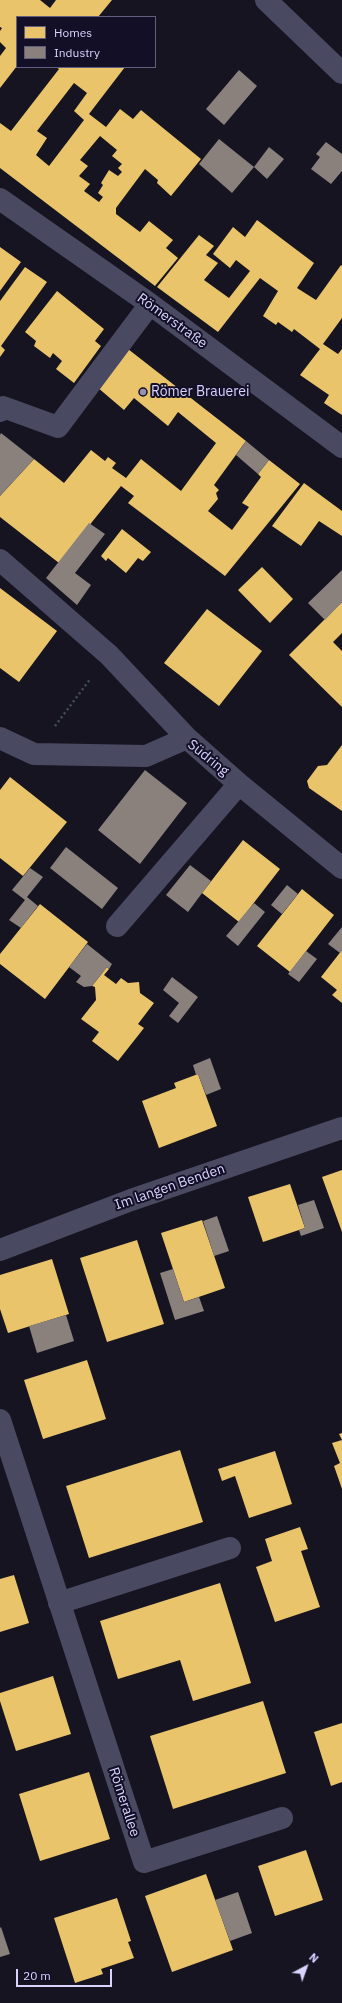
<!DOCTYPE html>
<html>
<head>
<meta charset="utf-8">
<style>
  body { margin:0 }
  #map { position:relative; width:342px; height:2003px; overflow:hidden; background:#161421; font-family:"IBM Plex Sans",sans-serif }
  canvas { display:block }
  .legend { position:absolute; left:16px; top:16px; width:140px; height:52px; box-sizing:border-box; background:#130f26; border:1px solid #625e7d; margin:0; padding:5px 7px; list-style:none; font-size:12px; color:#d9d4ff }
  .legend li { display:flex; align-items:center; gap:8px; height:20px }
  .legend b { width:20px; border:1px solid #625e7d }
  .north { position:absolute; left:286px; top:1947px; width:40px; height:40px; -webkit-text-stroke:3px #130f26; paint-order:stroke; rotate:41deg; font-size:11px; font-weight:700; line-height:16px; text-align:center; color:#d9d4ff }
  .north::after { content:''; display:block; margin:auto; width:14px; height:18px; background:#d9d4ff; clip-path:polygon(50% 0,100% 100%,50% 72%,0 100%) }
  .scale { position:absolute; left:16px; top:1969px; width:96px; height:18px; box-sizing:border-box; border:2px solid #d9d4ff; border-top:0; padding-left:5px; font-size:12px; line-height:14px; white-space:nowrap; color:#d9d4ff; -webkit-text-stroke:3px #130f26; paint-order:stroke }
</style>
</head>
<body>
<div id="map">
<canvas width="342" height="2003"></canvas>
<ul class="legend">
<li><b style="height:11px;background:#e9c46a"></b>Homes</li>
<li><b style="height:11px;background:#8a817c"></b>Industry</li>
</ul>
<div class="north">N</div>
<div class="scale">20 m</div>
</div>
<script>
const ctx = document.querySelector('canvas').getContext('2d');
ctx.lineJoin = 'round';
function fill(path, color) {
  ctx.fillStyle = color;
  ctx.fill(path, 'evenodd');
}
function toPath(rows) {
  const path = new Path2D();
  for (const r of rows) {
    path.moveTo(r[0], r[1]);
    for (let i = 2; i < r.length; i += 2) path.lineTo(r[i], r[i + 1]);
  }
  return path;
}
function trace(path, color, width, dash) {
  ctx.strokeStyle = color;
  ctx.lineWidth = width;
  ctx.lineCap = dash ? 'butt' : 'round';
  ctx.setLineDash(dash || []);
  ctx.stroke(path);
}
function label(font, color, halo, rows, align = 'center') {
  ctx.font = font + ' "IBM Plex Sans",sans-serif';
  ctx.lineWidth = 4;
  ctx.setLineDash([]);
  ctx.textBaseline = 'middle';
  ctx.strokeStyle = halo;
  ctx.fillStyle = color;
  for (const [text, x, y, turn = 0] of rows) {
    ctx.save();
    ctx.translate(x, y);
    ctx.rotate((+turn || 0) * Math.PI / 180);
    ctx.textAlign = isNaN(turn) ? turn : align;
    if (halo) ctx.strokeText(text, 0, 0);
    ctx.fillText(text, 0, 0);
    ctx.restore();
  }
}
fill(toPath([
  [0,0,40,0,50,8,56,0,112,0,98,17,17,17,17,66,0,88,0,56,6,48,0,42,0,31,2,28,0,27],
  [56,67,125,67,89,114,106,127,120,109,133,119,141,110,201,159,171,196,157,183,158,180,145,169,116,208,116,214,140,232,149,221,173,240,166,248,178,258,155,286,0,168,0,123,11,131,59,69],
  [74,83,87,93,74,111,84,120,49,166,36,155,47,138,37,131],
  [100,136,117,150,112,156,122,164,118,168,122,172,118,176,109,170,101,183,103,185,98,193,103,197,99,202,84,191,90,184,79,176,88,166,80,160],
  [257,220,314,263,297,288,316,300,341,265,342,266,342,318,323,344,338,354,342,349,342,415,324,403,329,395,300,375,320,349,294,329,292,332,278,322,276,325,263,316,278,291,260,278,218,332,157,287,199,235,214,246,206,255,218,263,204,280,229,298,250,271,236,260,230,268,213,254,233,227,245,237],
  [0,247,21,262,0,291],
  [25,267,47,282,1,346,5,350,0,357,0,301],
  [57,291,104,329,95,341,101,346,74,383,56,369,62,361,53,353,50,358,34,346,36,341,25,332],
  [128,349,246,441,214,485,219,490,216,493,218,499,208,511,232,530,249,507,242,503,261,477,258,474,269,460,300,484,225,576,128,503,134,496,121,486,59,563,0,517,0,496,34,459,64,483,91,450,105,461,108,457,116,463,112,468,126,478,141,459,181,491,216,443,178,412,168,426,134,398,124,410,97,387],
  [304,483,342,511,342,536,319,521,301,546,272,526],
  [122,529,151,552,143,561,138,558,126,573,108,558,106,561,101,556],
  [262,567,293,599,270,623,238,590],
  [0,588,57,631,19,682,0,668],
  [342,602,342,633,333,642,342,651,342,707,289,655],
  [207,609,262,651,219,706,164,663],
  [342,745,342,811,309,788,307,781,318,766,327,765],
  [10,777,67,822,23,876,0,858,0,790],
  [243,840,280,869,239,922,202,893],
  [302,889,334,915,290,972,257,946],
  [40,904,88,942,45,999,0,964,0,954],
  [342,950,342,1003,332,995,337,990,321,977],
  [107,967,109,969,104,975,116,984,121,978,128,983,139,982,140,993,154,1003,138,1024,144,1028,118,1061,92,1041,99,1032,81,1019,96,1000,95,987,92,986],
  [198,1074,217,1126,159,1148,142,1101,176,1088,174,1083],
  [342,1170,342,1232,322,1177],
  [290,1184,305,1228,263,1242,248,1197],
  [202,1220,225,1288,184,1302,161,1233],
  [137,1240,164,1324,107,1342,80,1258],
  [52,1259,69,1314,8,1333,0,1309,0,1275],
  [87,1360,106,1419,43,1439,24,1380],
  [342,1433,342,1489,334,1466,340,1463,332,1443,342,1440,339,1434],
  [180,1450,203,1522,89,1558,66,1486],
  [275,1451,292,1504,249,1518,235,1476,222,1481,218,1469],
  [300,1527,308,1549,301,1551,320,1607,275,1622,256,1567,272,1561,265,1539],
  [14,1575,29,1623,0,1632,0,1579],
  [220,1583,251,1683,193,1701,180,1660,118,1679,100,1621],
  [53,1676,71,1734,16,1751,0,1701,0,1693],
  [263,1701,286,1773,173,1809,150,1736],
  [342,1723,342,1782,331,1786,314,1732],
  [89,1772,110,1839,40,1861,19,1794],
  [306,1850,323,1900,275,1916,258,1866],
  [206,1874,233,1950,172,1972,145,1896],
  [117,1898,131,1941,128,1942,134,1958,101,1969,103,1974,75,1983,54,1918]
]), '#e9c46a');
fill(toPath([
  [239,70,257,86,224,125,206,109],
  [219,139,254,167,269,147,284,159,267,179,254,167,232,193,199,164],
  [326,142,342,154,342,171,331,184,311,169,320,157,316,154],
  [1,433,34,459,0,496,0,435],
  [246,441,269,460,258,474,236,455],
  [89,523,105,534,75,573,91,585,77,605,46,578],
  [342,570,342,602,325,620,308,603],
  [145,770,187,803,140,864,98,830],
  [66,847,118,888,102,909,50,868],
  [190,865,211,881,188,912,166,895],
  [30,868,43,877,27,897,38,906,21,928,9,920,25,900,12,890],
  [287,885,298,894,282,914,271,905],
  [254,903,265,912,238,946,226,936],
  [342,927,342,950,340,953,328,944],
  [87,944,112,964,109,969,107,967,92,986,84,987,76,982,81,976,69,967],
  [306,951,317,959,299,982,288,974],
  [172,977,198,997,178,1023,169,1016,179,1003,163,990],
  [210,1058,221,1089,206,1095,198,1074,196,1075,193,1065],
  [314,1200,324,1228,301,1236,299,1230,305,1228,298,1205],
  [217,1216,229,1251,214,1256,203,1221],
  [173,1269,184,1302,199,1297,204,1311,175,1320,160,1273],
  [66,1315,74,1341,37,1353,29,1326],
  [238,1892,252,1933,230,1941,215,1900],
  [1,1927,10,1954,0,1957,0,1928]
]), '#8a817c');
trace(toPath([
  [55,726,91,678]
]), '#44505f', 2.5, [2, 3]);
trace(toPath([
  [266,0,342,73],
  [0,199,150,304,342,447],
  [0,411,3,407,58,427,150,304],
  [0,560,109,655,187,738],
  [0,738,34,754,146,756,187,738,239,784,342,868],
  [117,926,239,784],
  [0,1250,131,1200,342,1128],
  [0,1420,144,1862,282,1818],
  [59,1603,230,1548]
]), '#4a4962', 22);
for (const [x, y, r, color] of [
  [143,392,4,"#9591b1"]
]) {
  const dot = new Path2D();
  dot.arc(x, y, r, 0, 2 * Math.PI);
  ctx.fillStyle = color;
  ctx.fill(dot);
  trace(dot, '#130f26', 1.5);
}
label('14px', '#d9d4ff', '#130f26', [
  ["Römerstraße",172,321,36],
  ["Südring",208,758,39],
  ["Im langen Benden",170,1187,-19],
  ["Römerallee",124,1802,72]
]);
label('14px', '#d9d4ff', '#130f26', [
  ["Römer Brauerei",151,392]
], 'left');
</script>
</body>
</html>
